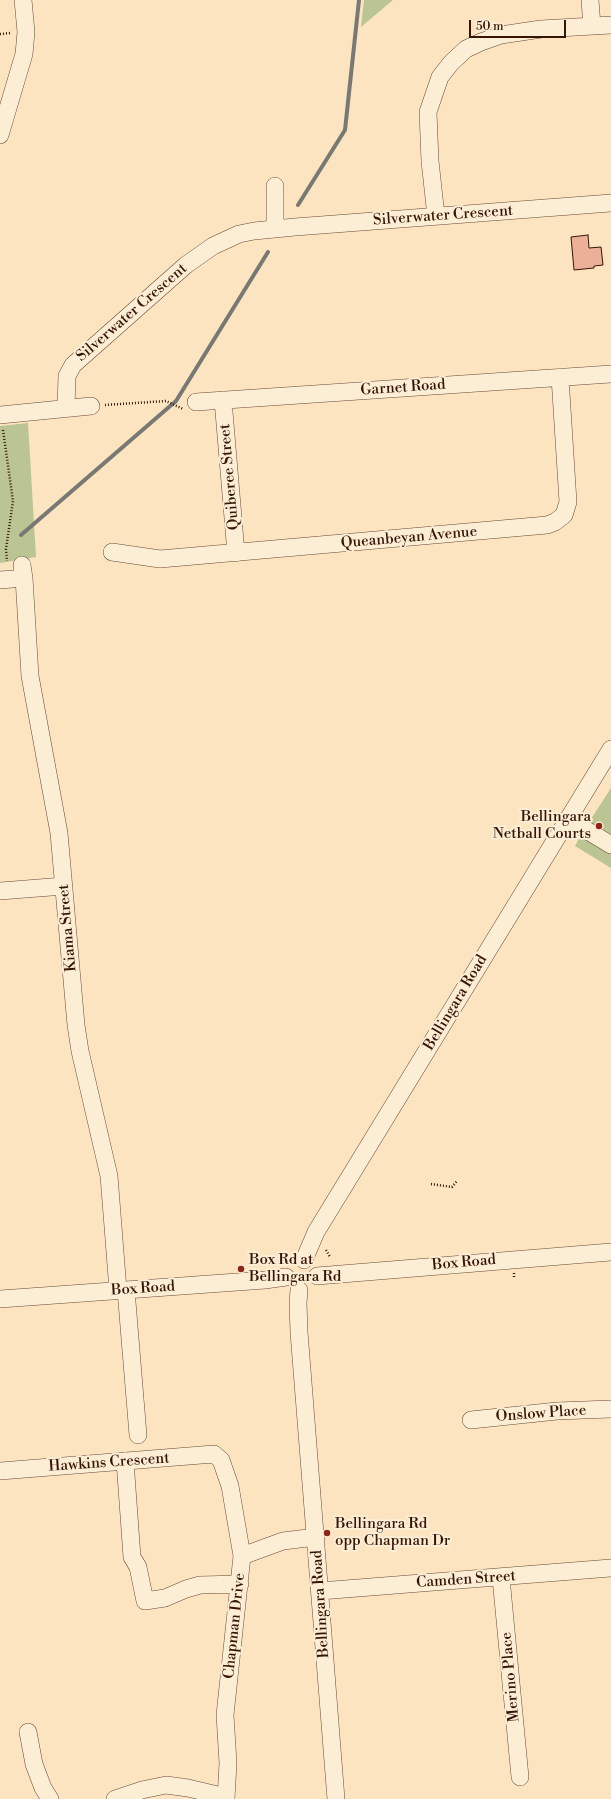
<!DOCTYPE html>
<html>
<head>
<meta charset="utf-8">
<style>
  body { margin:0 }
  #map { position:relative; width:611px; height:1799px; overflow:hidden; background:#fbe4bf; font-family:"Libre Bodoni",serif }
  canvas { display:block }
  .scale { position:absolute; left:469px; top:20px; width:97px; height:18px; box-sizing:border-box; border:2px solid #361507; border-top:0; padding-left:5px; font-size:12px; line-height:14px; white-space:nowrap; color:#361507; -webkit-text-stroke:3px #fcedd5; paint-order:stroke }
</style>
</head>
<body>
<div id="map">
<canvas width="611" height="1799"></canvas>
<div class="scale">50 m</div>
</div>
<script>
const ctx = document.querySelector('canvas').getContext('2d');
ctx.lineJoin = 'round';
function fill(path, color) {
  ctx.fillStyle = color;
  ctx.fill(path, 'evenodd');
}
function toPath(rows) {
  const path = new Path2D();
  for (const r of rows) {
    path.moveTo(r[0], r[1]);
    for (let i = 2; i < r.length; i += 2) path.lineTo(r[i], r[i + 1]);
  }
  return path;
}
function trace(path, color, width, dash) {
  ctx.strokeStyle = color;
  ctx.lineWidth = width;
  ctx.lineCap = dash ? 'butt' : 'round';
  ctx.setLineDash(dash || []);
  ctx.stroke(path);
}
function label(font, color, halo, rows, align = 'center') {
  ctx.font = font + ' "Libre Bodoni",serif';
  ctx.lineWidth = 4;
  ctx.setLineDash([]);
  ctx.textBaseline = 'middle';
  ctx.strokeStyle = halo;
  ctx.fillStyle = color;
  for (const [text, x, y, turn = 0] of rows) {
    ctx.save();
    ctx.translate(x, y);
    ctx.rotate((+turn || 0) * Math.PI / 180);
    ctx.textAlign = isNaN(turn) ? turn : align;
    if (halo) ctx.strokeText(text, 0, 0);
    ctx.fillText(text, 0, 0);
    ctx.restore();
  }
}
fill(toPath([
  [364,0,393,0,361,27],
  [28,423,36,557,0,563,0,426],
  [611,788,611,868,575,846,580,836]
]), '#bbc594');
trace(toPath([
  [298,205,345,130,359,0],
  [21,535,176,401,268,252]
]), '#787974', 4);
const building = toPath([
  [588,235,589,248,601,247,603,265,594,266,594,268,574,270,571,237,588,235]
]);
fill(building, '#ecb099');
trace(building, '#361507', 1);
const minor = toPath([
  [590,0,592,26],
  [0,135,24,54,26,32,23,0],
  [275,186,275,229],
  [436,216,430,161,428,112,440,77,451,63,466,49,481,42,501,35,541,29,611,25],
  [223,400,236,553],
  [196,402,611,374],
  [66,408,67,376,73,365,186,265,213,246,239,234,254,231,295,227,611,203],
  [0,415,91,406],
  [112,552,160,559,547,525,555,522,564,515,568,502,560,377],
  [22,565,24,578,30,676,59,833,76,1025,80,1051,109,1176,118,1290],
  [0,580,24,578],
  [568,819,611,845],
  [0,891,64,886],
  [304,1260,316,1232,611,749],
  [317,1276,611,1252],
  [126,1290,138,1435],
  [299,1290,298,1303,299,1332,336,1799],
  [0,1299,265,1280,286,1277],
  [471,1420,557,1411,611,1409],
  [125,1461,132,1557,138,1567,145,1601,165,1598,186,1589,200,1585,240,1584],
  [0,1471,214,1454,221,1460,230,1486,242,1556,225,1715,228,1763,226,1799],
  [242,1556,283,1541,316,1537],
  [501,1578,520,1777],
  [320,1591,611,1568],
  [28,1732,34,1764,43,1788,50,1799],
  [115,1799,142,1790,166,1785,188,1788,226,1797]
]);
trace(minor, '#674935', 18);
trace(toPath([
  [0,34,11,33],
  [105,405,166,401,183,409],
  [3,430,13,501,6,549,7,561],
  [431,1184,452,1187,457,1181],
  [326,1250,330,1257],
  [514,1273,514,1279]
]), '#361507', 2.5, [1, 2]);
trace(minor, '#fcedd5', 17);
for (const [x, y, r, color] of [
  [599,826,4,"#8f2418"],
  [241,1269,4,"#8f2418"],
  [327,1533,4,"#8f2418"]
]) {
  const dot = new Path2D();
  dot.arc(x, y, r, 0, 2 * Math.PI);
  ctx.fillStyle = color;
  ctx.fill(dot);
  trace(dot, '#fcedd5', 1.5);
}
label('15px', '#361507', '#fcedd5', [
  ["Silverwater Crescent",443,216,-4],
  ["Silverwater Crescent",132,313,-41],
  ["Garnet Road",403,388,-4],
  ["Quiberee Street",230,477,-95],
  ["Queanbeyan Avenue",409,538,-5],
  ["Kiama Street",68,928,-95],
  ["Bellingara Road",456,1003,-59],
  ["Box Road",464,1263,-5],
  ["Box Road",143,1289,-4],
  ["Onslow Place",541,1414,-4],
  ["Hawkins Crescent",109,1463,-4],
  ["Camden Street",466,1580,-4],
  ["Bellingara Road",321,1604,-94],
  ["Chapman Drive",235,1626,-84],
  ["Merino Place",511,1677,-95]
]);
label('15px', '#361507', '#fcedd5', [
  ["Bellingara",591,817,"right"],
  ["Netball Courts",591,834,"right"],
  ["Box Rd at",249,1260],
  ["Bellingara Rd",249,1277],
  ["Bellingara Rd",335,1524],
  ["opp Chapman Dr",335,1541]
], 'left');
</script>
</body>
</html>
